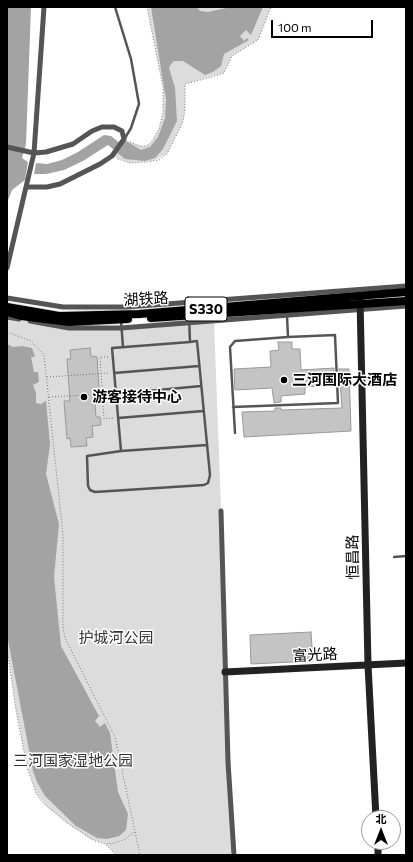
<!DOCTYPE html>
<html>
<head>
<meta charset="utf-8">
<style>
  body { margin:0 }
  #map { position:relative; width:413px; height:862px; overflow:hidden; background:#fff; font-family:Commissioner,"Noto Sans SC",sans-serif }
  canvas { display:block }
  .frame { position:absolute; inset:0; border:8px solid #000; pointer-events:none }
  .north { position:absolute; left:361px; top:810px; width:40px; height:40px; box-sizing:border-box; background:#fff; border:1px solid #999; border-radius:50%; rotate:0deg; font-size:11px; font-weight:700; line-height:16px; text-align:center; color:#000 }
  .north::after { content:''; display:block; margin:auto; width:14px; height:18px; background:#000; clip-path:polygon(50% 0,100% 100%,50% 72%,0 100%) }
  .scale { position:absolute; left:271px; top:20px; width:102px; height:18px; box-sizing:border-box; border:2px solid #000; border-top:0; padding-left:5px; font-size:12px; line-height:14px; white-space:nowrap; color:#000; -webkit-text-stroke:3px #fff; paint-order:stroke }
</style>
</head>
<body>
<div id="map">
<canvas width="413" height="862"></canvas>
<div class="frame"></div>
<div class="north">北</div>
<div class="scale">100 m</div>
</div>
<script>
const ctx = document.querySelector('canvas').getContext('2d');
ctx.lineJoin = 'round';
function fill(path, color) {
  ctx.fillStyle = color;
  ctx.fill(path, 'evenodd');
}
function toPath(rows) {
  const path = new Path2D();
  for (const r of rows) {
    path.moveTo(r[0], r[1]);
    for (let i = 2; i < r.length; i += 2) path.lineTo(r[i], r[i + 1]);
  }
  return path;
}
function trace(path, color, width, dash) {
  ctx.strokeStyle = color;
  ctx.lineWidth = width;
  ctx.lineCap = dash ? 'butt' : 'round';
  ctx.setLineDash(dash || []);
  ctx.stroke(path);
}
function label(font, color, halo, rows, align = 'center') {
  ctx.font = font + ' Commissioner,"Noto Sans SC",sans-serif';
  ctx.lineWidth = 3;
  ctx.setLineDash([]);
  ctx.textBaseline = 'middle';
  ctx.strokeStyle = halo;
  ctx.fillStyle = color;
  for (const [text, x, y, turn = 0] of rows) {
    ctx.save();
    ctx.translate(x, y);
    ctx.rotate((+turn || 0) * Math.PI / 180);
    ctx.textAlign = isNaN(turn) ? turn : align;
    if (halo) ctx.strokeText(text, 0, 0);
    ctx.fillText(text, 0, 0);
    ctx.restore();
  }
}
fill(toPath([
  [147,7,271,7,258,40,232,56,224,73,185,84,185,109,183,122,167,154,153,161,130,163,112,156,124,139,140,146,146,146,151,143,159,129,163,113,163,87],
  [7,317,84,329,214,321,234,855,116,855,106,844,90,839,67,823,47,807,36,793,27,767,16,710,7,648]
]), '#dcdcdc');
fill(toPath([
  [7,7,31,7,26,144,22,158,28,162,25,180,12,190,7,203],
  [151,7,197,7,200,11,208,12,231,7,263,7,251,35,246,30,240,36,244,41,247,38,249,40,224,54,221,66,213,72,205,75,183,61,174,61,171,64,169,68,175,88,177,121,163,149,155,158,145,161,125,159,108,145,83,161,64,170,46,174,34,174,36,163,47,164,62,160,78,152,104,135,111,136,122,145,126,141,141,150,150,147,158,137,165,118,166,100],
  [7,344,13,347,22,346,32,348,35,357,31,357,34,372,38,372,39,382,33,385,36,393,36,403,41,404,46,401,50,444,46,474,59,524,54,577,61,646,99,716,95,721,100,727,105,723,110,733,118,792,128,814,126,830,119,836,107,839,97,838,76,826,45,796,37,782,33,771,7,635]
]), '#a3a3a3');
const building = toPath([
  [278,342,292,342,292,349,300,349,301,370,334,368,334,385,305,387,305,394,281,396,281,402,274,403,272,388,235,390,234,369,271,367,270,351,279,350,278,342],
  [90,348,91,356,97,357,99,389,94,390,96,417,100,417,101,425,92,426,93,437,86,438,87,446,71,447,70,438,67,439,64,401,70,401,67,359,71,359,70,350,90,348],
  [339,369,349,369,351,431,244,437,242,412,275,411,275,408,281,408,281,410,342,408,339,369],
  [311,632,313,661,251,664,250,635,311,632]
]);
fill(building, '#c4c4c4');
trace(building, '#999', 1);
const primary = toPath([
  [7,307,59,316,139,314,406,292],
  [7,312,21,316,69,322,128,319],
  [151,318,406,301]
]);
trace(primary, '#dbdbdb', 10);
trace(toPath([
  [130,142,140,146,146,146,151,143,159,129,163,113,163,87,147,7],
  [118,159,130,163,147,162,159,160,167,154,183,122,185,109,185,84,212,77,224,73,232,56,258,40,271,7],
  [7,332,31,341,44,355,63,535,63,627,65,638,115,737,140,855],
  [108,357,100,357,104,419,113,418],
  [47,377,110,373],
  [49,397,112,394],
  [7,648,16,710,27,767,36,793,41,801,67,823,95,841,106,844,115,843,125,839,134,832],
  [106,845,116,855]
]), '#777', 1, [1, 2]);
trace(toPath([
  [115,7,131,59,139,104,131,128,125,138],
  [189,316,190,342,112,348,121,451,207,445],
  [121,321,123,347],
  [114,373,199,366],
  [116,394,201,386],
  [233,407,338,403,335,335,288,337],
  [118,418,203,411],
  [235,433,230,347,235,341,288,337,287,316],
  [121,451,87,456,88,486,90,490,95,492,204,485,208,483,210,475,197,341,190,342],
  [394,557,406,556]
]), '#555', 2.5);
trace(toPath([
  [7,147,34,153,46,152,73,144,92,131,102,127,114,127,122,131,124,139,112,156,100,164,60,184,47,187,27,187],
  [7,268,34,153,44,7],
  [7,298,63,307,126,307,406,286],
  [7,317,19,319],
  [30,321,69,328,121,328,406,306],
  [221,511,228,762,234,855]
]), '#555', 5);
trace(toPath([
  [360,299,368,665,376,818],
  [225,672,406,663],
  [378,842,378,855]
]), '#222', 7);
trace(primary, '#000', 8);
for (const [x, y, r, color] of [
  [284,380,4,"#000"],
  [84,397,4,"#000"]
]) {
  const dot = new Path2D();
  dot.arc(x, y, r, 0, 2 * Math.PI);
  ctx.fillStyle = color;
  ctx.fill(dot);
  trace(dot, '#fff', 1.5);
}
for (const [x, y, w] of [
  [206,309,42]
]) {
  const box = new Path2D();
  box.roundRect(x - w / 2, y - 12, w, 24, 3);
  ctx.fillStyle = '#fff';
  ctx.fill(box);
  trace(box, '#000', 1);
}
label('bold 14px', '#000', null, [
  ["S330",206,309]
]);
label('15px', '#000', '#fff', [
  ["湖铁路",146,299,-3],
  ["恒昌路",353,557,-91],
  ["富光路",315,655,-3]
]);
label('bold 15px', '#000', '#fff', [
  ["三河国际大酒店",292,380],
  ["游客接待中心",92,397]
], 'left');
label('15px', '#333', '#fff', [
  ["护城河公园",116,638],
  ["三河国家湿地公园",73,761]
]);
</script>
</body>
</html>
